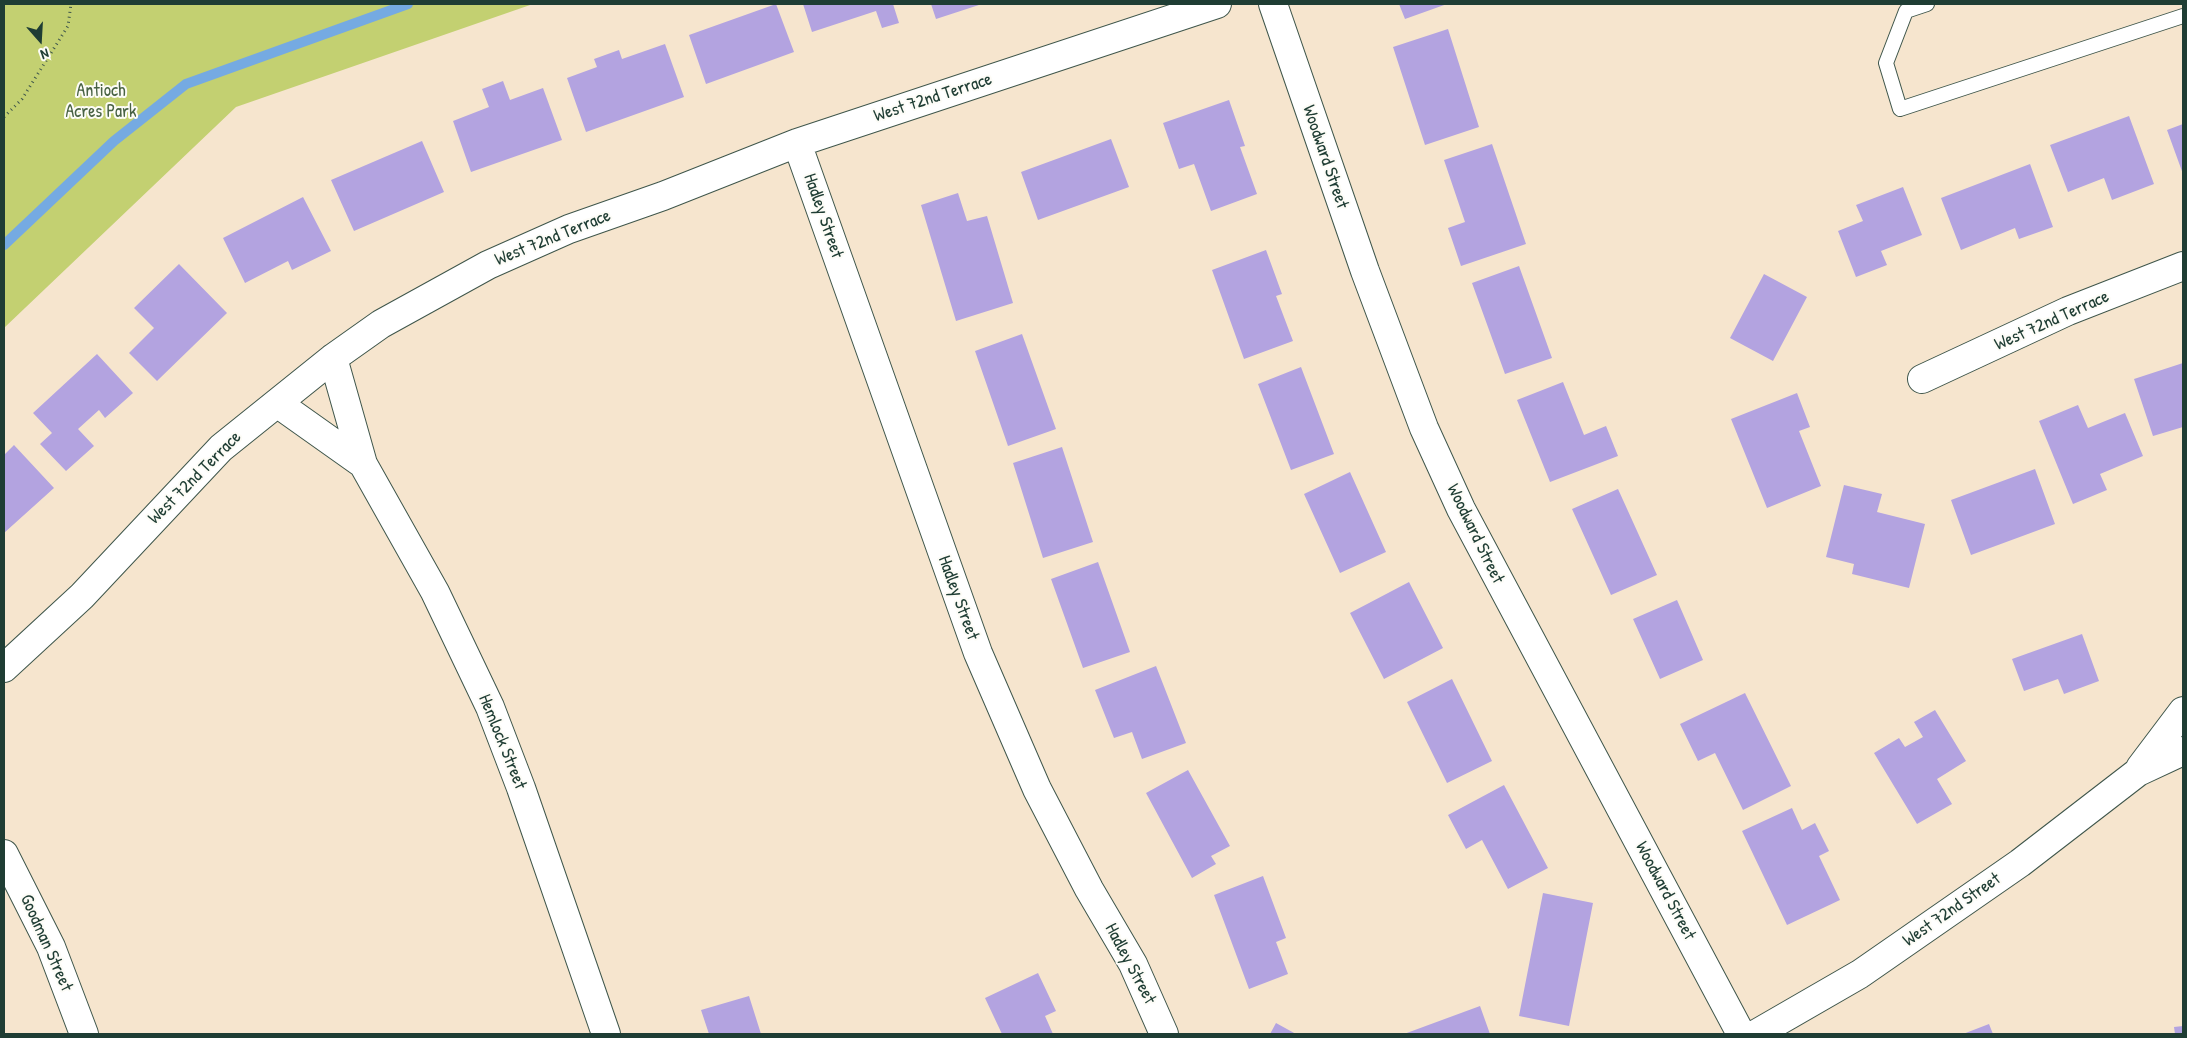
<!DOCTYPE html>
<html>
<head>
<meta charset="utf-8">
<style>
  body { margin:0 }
  #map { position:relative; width:2187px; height:1038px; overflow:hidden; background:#f6e5ce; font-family:"Patrick Hand",sans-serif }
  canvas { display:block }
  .frame { position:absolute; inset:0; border:5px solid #1f3d34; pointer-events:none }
  .north { position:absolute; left:15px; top:15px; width:50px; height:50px; -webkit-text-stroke:4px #fdfcf7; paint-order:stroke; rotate:161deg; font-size:14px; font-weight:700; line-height:20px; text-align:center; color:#1f3d34 }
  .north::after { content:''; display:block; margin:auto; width:18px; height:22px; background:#1f3d34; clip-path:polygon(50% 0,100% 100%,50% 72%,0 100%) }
</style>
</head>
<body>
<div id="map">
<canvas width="2187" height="1038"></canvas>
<div class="frame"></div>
<div class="north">N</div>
</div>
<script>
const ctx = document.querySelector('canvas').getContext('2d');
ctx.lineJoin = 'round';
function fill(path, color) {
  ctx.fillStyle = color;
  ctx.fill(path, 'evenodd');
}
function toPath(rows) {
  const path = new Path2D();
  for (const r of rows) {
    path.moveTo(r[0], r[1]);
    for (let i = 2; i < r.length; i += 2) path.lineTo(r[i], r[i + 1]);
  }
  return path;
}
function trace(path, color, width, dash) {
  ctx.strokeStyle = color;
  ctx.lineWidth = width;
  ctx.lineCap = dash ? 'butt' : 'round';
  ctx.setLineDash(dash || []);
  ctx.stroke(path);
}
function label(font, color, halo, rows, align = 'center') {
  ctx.font = font + ' "Patrick Hand",sans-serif';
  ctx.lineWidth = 4;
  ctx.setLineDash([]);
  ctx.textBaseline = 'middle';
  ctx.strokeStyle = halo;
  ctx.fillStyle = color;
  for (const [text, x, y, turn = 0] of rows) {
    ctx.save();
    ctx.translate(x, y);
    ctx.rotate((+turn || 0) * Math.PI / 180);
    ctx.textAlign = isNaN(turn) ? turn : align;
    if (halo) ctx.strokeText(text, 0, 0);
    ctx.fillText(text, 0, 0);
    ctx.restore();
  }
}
fill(toPath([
  [4,4,533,4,236,107,4,328]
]), '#c3d071');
trace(toPath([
  [4,245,114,141,186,84,408,4]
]), '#75aae2', 10);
fill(toPath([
  [776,4,794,52,706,84,689,35],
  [803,4,893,4,899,23,882,28,876,11,812,32],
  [931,4,982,4,936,19],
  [1399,4,1447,4,1405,19],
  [1448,29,1479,127,1425,145,1393,47],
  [665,44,684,97,586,132,567,78,597,67,594,59,619,50,622,59],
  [503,81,510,100,543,88,562,140,471,172,453,121,489,107,482,89],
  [1229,100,1245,146,1240,147,1257,194,1211,211,1194,164,1179,169,1163,123],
  [2129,116,2154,184,2112,200,2104,178,2068,192,2050,145],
  [2183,124,2183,174,2167,130],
  [1111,139,1129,187,1038,220,1021,172],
  [422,141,444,192,354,231,331,180],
  [1492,144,1526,244,1461,266,1448,228,1465,222,1444,160],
  [2030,164,2053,227,2019,239,2015,228,1961,250,1941,198],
  [1903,187,1922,235,1881,251,1887,265,1856,277,1838,231,1863,221,1856,205],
  [958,193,967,221,987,216,1013,303,956,321,921,205],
  [303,197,331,251,292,270,288,261,245,283,223,238],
  [1266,250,1282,294,1276,296,1293,341,1244,359,1212,270],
  [179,264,227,313,157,381,129,353,154,328,134,308],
  [1519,266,1552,358,1505,374,1472,283],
  [1764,274,1807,297,1773,361,1730,338],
  [1022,334,1056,429,1008,446,975,351],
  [97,354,133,393,105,418,99,410,78,429,94,446,66,471,40,444,52,433,33,413],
  [2183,363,2183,427,2153,436,2134,379],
  [1301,367,1334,454,1291,470,1258,384],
  [1563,382,1584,435,1606,426,1618,456,1550,482,1517,400],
  [1797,393,1810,427,1799,431,1821,486,1767,508,1731,419],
  [2078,405,2088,428,2125,413,2143,456,2100,474,2107,490,2073,504,2039,421],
  [14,445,54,488,4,533,4,455],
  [1062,447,1093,542,1043,558,1013,463],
  [2035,469,2055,524,1971,555,1951,500],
  [1350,472,1386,552,1340,573,1304,494],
  [1844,485,1882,494,1877,512,1925,524,1909,588,1852,574,1854,564,1826,557],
  [1618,489,1657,575,1611,595,1572,509],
  [1098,562,1130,652,1083,668,1051,579],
  [1409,582,1443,648,1384,679,1350,613],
  [1677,600,1703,660,1660,679,1633,619],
  [2082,634,2099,681,2064,694,2058,679,2024,691,2012,659],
  [1156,666,1186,743,1142,759,1132,732,1114,738,1095,690],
  [1452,679,1492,761,1447,783,1407,702],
  [1745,693,1791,786,1743,810,1715,753,1698,761,1680,724],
  [1935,710,1966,761,1937,779,1952,804,1917,824,1874,753,1899,738,1905,747,1923,737,1914,722],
  [1188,770,1230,846,1211,856,1216,864,1192,878,1146,793],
  [1504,785,1548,868,1508,889,1482,840,1466,849,1448,815],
  [1792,808,1802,830,1815,823,1829,851,1819,856,1840,900,1787,925,1742,831],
  [1263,876,1286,938,1276,942,1288,974,1249,989,1214,895],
  [1543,893,1593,903,1569,1026,1519,1016],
  [1038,973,1056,1011,1045,1016,1053,1034,1002,1034,985,998],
  [749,996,761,1034,709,1034,701,1010],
  [1480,1006,1490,1034,1404,1034],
  [1276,1023,1296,1034,1270,1034],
  [1989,1024,1993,1034,1963,1034],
  [2183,1026,2183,1034,2175,1034,2174,1027]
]), '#b3a3e0');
const lane = toPath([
  [1927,4,1906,11,1886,63,1900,109,2183,16]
]);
const street = toPath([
  [1273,4,1365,271,1424,428,1461,509,1741,1034],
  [797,143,978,653,1037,789,1089,889,1133,964,1164,1034],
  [333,358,363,464,435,592,490,707,521,788,606,1034],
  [1922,379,2068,311,2183,266],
  [277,403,363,464],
  [4,668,82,596,221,448,333,358,381,324,488,265,569,229,663,196,797,143,1217,4],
  [2140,768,2183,711],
  [4,854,51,947,84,1034],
  [1756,1034,1860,974,2020,863,2138,772,2183,751]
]);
trace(lane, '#3f564b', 16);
trace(street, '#3f564b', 30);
trace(toPath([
  [4,117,22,99,68,26,71,4]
]), '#3f564b', 3, [1, 4]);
trace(lane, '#fff', 14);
trace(street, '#fff', 28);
label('18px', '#486243', '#fdfcf7', [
  ["Antioch",101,91],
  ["Acres Park",101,112]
]);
label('18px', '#1f3d34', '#fdfcf7', [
  ["West 72nd Terrace",933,98,-18],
  ["Woodward Street",1325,157,71],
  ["Hadley Street",823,216,71],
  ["West 72nd Terrace",553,238,-22],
  ["West 72nd Terrace",2052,321,-24],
  ["West 72nd Terrace",195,478,-45],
  ["Woodward Street",1475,534,64],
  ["Hadley Street",958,598,70],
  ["Hemlock Street",502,742,68],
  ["Woodward Street",1665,891,62],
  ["West 72nd Street",1952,910,-35],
  ["Goodman Street",46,943,66],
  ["Hadley Street",1130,964,62]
]);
</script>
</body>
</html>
